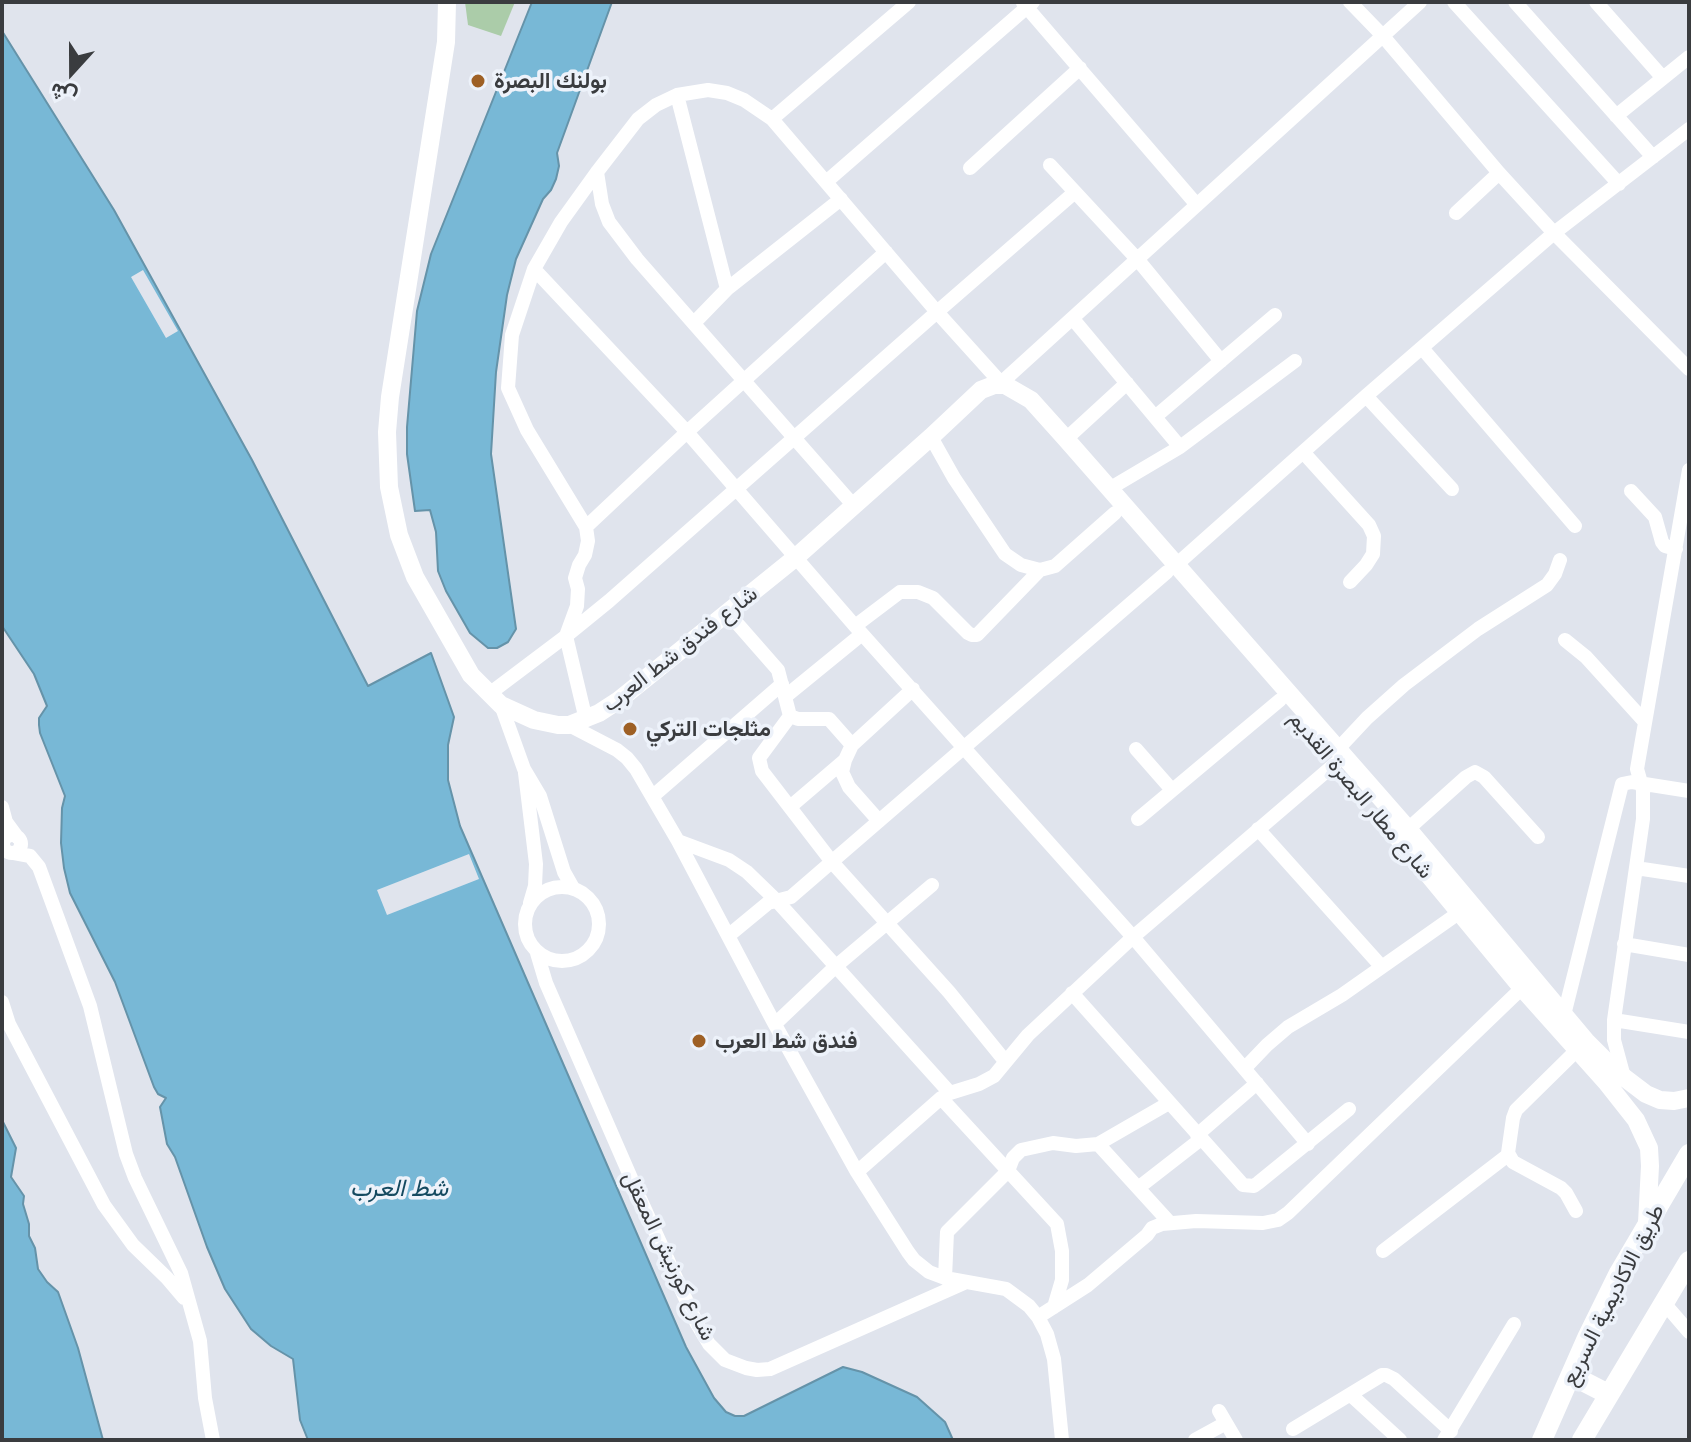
<!DOCTYPE html>
<html>
<head>
<meta charset="utf-8">
<style>
  body { margin:0 }
  #map { position:relative; width:1691px; height:1442px; overflow:hidden; background:#e0e4ed; font-family:"Golos Text",Vazirmatn,sans-serif }
  canvas { display:block }
  .frame { position:absolute; inset:0; border:4px solid #3a3c3f; pointer-events:none }
  .north { position:absolute; left:32px; top:32px; width:80px; height:80px; -webkit-text-stroke:6px #edf2fa; paint-order:stroke; rotate:201deg; font-size:22px; font-weight:700; line-height:32px; text-align:center; color:#3a3c3f }
  .north::after { content:''; display:block; margin:auto; width:28px; height:36px; background:#3a3c3f; clip-path:polygon(50% 0,100% 100%,50% 72%,0 100%) }
</style>
</head>
<body>
<div id="map">
<canvas width="1691" height="1442"></canvas>
<div class="frame"></div>
<div class="north">ش</div>
</div>
<script>
const ctx = document.querySelector('canvas').getContext('2d');
ctx.lineJoin = 'round';
function fill(path, color) {
  ctx.fillStyle = color;
  ctx.fill(path, 'evenodd');
}
function toPath(rows) {
  const path = new Path2D();
  for (const r of rows) {
    if (r.length === 3) {
      path.moveTo(r[0] + r[2], r[1]);
      path.arc(r[0], r[1], r[2], 0, 2 * Math.PI);
      continue;
    }
    path.moveTo(r[0], r[1]);
    for (let i = 2; i < r.length; i += 2) path.lineTo(r[i], r[i + 1]);
  }
  return path;
}
function trace(path, color, width, dash) {
  ctx.strokeStyle = color;
  ctx.lineWidth = width;
  ctx.lineCap = dash ? 'butt' : 'round';
  ctx.setLineDash(dash || []);
  ctx.stroke(path);
}
function label(font, color, halo, rows, align = 'center') {
  ctx.font = font + ' "Golos Text",Vazirmatn,sans-serif';
  ctx.lineWidth = 7;
  ctx.setLineDash([]);
  ctx.textBaseline = 'middle';
  ctx.strokeStyle = halo;
  ctx.fillStyle = color;
  for (const [text, x, y, turn = 0] of rows) {
    ctx.save();
    ctx.translate(x, y);
    ctx.rotate((+turn || 0) * Math.PI / 180);
    ctx.textAlign = isNaN(turn) ? turn : align;
    if (halo) ctx.strokeText(text, 0, 0);
    ctx.fillText(text, 0, 0);
    ctx.restore();
  }
}
fill(toPath([
  [465,2,515,2,501,36,468,25]
]), '#abcca9');
const water = toPath([
  [532,2,612,2,557,153,559,166,556,179,551,190,543,199,516,259,507,295,496,372,491,454,516,629,508,642,497,648,488,648,470,633,446,591,438,571,436,532,430,510,415,511,407,454,407,427,417,311,431,254,532,2],
  [2,31,114,210,252,460,368,686,431,653,454,717,448,745,448,780,460,826,686,1347,714,1398,726,1412,735,1416,744,1416,843,1367,862,1372,917,1397,945,1422,953,1440,308,1440,300,1420,293,1359,271,1346,251,1329,225,1289,207,1247,175,1157,167,1144,160,1107,166,1098,158,1094,154,1087,115,982,70,893,64,868,61,843,62,808,65,796,40,733,39,725,39,718,47,706,34,674,2,626,2,31],
  [2,1120,16,1148,11,1177,24,1196,23,1204,29,1224,29,1236,35,1248,38,1269,47,1282,58,1292,78,1348,103,1440,2,1440,2,1120]
]);
fill(water, '#78b8d6');
trace(water, '#6593a9', 2);
fill(toPath([
  [143,270,178,331,166,338,131,277],
  [469,854,479,879,387,915,377,890]
]), '#e0e4ed');
trace(toPath([
  [1350,2,1382,35,1499,173,1554,233,1689,369],
  [1454,2,1619,184],
  [1515,2,1653,157],
  [1596,2,1663,78],
  [1023,3,1197,205],
  [677,95,727,289],
  [1616,116,1689,57],
  [772,119,909,2],
  [1050,165,1138,260,1221,361],
  [970,168,1080,68],
  [597,172,602,204,609,222,637,259,854,506],
  [826,182,1033,2],
  [1456,213,1499,173],
  [534,269,687,432,855,626,1133,937,1308,1144],
  [1073,319,1180,447],
  [694,323,727,289,841,199],
  [1422,348,1575,526],
  [1366,396,1452,489],
  [1155,417,1275,315],
  [931,437,954,478,1005,554,1021,565,1040,570,1055,566,1115,513],
  [1066,439,1127,383],
  [1303,452,1369,525,1374,536,1373,554,1366,565,1350,582],
  [1109,489,1180,447,1295,361],
  [1631,491,1655,517,1662,542,1665,546,1676,549],
  [586,527,687,432,886,252],
  [1176,565,1366,396,1554,233,1689,129],
  [728,613,778,670,790,716,759,758,762,771,832,862,949,992,1005,1061],
  [855,626,900,592,918,592,933,598,968,633,972,635,977,635,1040,570],
  [1565,640,1586,657,1645,722],
  [489,694,566,636,609,601,937,312,1075,192],
  [786,696,862,634],
  [501,705,524,769,540,796,564,872,573,888],
  [790,716,798,719,829,719,852,745],
  [586,720,566,636,577,606,578,589,575,578,579,565,585,555,588,541,586,527,527,430,508,388,512,335,534,269,561,222,597,172,638,119,656,105,677,95,708,90,727,93,744,100,772,119,937,312,1001,383,1420,2],
  [569,725,617,750,627,758,636,769,678,841,773,1021,857,1172,908,1252,914,1260,929,1272,945,1278,1006,1289,1029,1306,1038,1317,1047,1334,1054,1359,1062,1440],
  [1136,749,1172,790],
  [1338,749,1367,718,1404,685,1478,629,1547,585,1555,574,1560,560],
  [525,773,536,864,535,886,530,903],
  [653,796,782,684],
  [2,807,6,822,17,837],
  [790,807,845,760],
  [1138,819,1280,700],
  [879,821,849,787,842,772,845,760,852,745,913,689],
  [1258,829,1381,966],
  [1408,829,1466,777,1475,772,1484,777,1538,837],
  [12,844,9],
  [678,841,729,860,747,872,777,901,950,1093],
  [14,853,30,856,39,867,90,1006,126,1154,135,1178,181,1273,200,1341,205,1398,213,1440],
  [1636,868,1689,876],
  [562,924,37],
  [728,936,768,903,791,897,1167,572],
  [1624,944,1689,955],
  [537,953,546,983,638,1194,697,1324,709,1344,725,1360,746,1368,757,1370,770,1369,966,1282],
  [1072,993,1243,1185,1254,1186,1258,1183,1349,1109],
  [2,1002,9,1024,104,1205,133,1245,167,1278,184,1298],
  [1564,1015,1622,784,1632,782,1689,791],
  [1614,1020,1689,1032],
  [775,1024,835,967,932,885],
  [1245,1068,1267,1045,1288,1027,1342,995,1460,912],
  [1624,1077,1614,1040,1614,1020,1643,819,1643,790,1637,769,1689,470],
  [941,1098,1057,1224,1062,1251,1062,1280,1054,1307],
  [1197,1135,1257,1083],
  [1098,1144,1170,1223],
  [857,1172,941,1098,950,1093,979,1084,994,1076,1028,1035,1133,937,1336,763],
  [1138,1188,1201,1139],
  [1576,1211,1566,1193,1561,1188,1513,1162,1508,1153,1513,1118,1516,1110,1577,1050],
  [1383,1251,1508,1155],
  [945,1278,947,1232,1008,1171,1013,1158,1021,1150,1053,1143,1076,1146,1098,1144,1169,1103],
  [1664,1303,1689,1332],
  [1038,1317,1088,1285,1147,1235,1152,1228,1162,1224,1196,1221,1263,1223,1278,1220,1288,1213,1522,988],
  [1351,1395,1400,1440],
  [1219,1411,1236,1440],
  [1293,1429,1382,1375,1386,1375,1394,1379,1451,1431],
  [1195,1440,1226,1423],
  [1444,1440,1514,1324]
]), '#fff', 14);
trace(toPath([
  [447,2,446,42,390,397,387,432,389,487,399,535,415,577,471,675,501,705,534,720,558,725,569,725,599,713,619,700,795,558,931,437,981,390,994,385,1005,385,1031,400,1066,439,1408,829,1586,1041,1617,1072,1646,1094,1660,1100,1674,1101,1689,1098],
  [1384,821,1522,988,1606,1082,1636,1120,1649,1148,1650,1166,1647,1223]
]), '#fff', 18);
trace(toPath([
  [1571,1375,1608,1394],
  [1542,1440,1587,1338,1619,1273,1689,1154],
  [1582,1440,1689,1261]
]), '#fff', 20);
for (const [x, y, r, color] of [
  [478,81,8,"#9e6025"],
  [630,729,8,"#9e6025"],
  [699,1041,8,"#9e6025"]
]) {
  const dot = new Path2D();
  dot.arc(x, y, r, 0, 2 * Math.PI);
  ctx.fillStyle = color;
  ctx.fill(dot);
  trace(dot, '#edf2fa', 3);
}
label('bold 22px', '#3a3c3f', '#edf2fa', [
  ["بولنك البصرة",494,81],
  ["مثلجات التركي",646,729],
  ["فندق شط العرب",715,1041]
], 'left');
label('22px', '#3a3c3f', '#edf2fa', [
  ["شارع فندق شط العرب",680,649,-38],
  ["شارع مطار البصرة القديم",1361,795,50],
  ["شارع كورنيش المعقل",669,1256,64],
  ["طريق الاكاديمية السريع",1613,1295,-63]
]);
label('italic 24px', '#154a60', '#edf2fa', [
  ["شط العرب",399,1188]
]);
</script>
</body>
</html>
